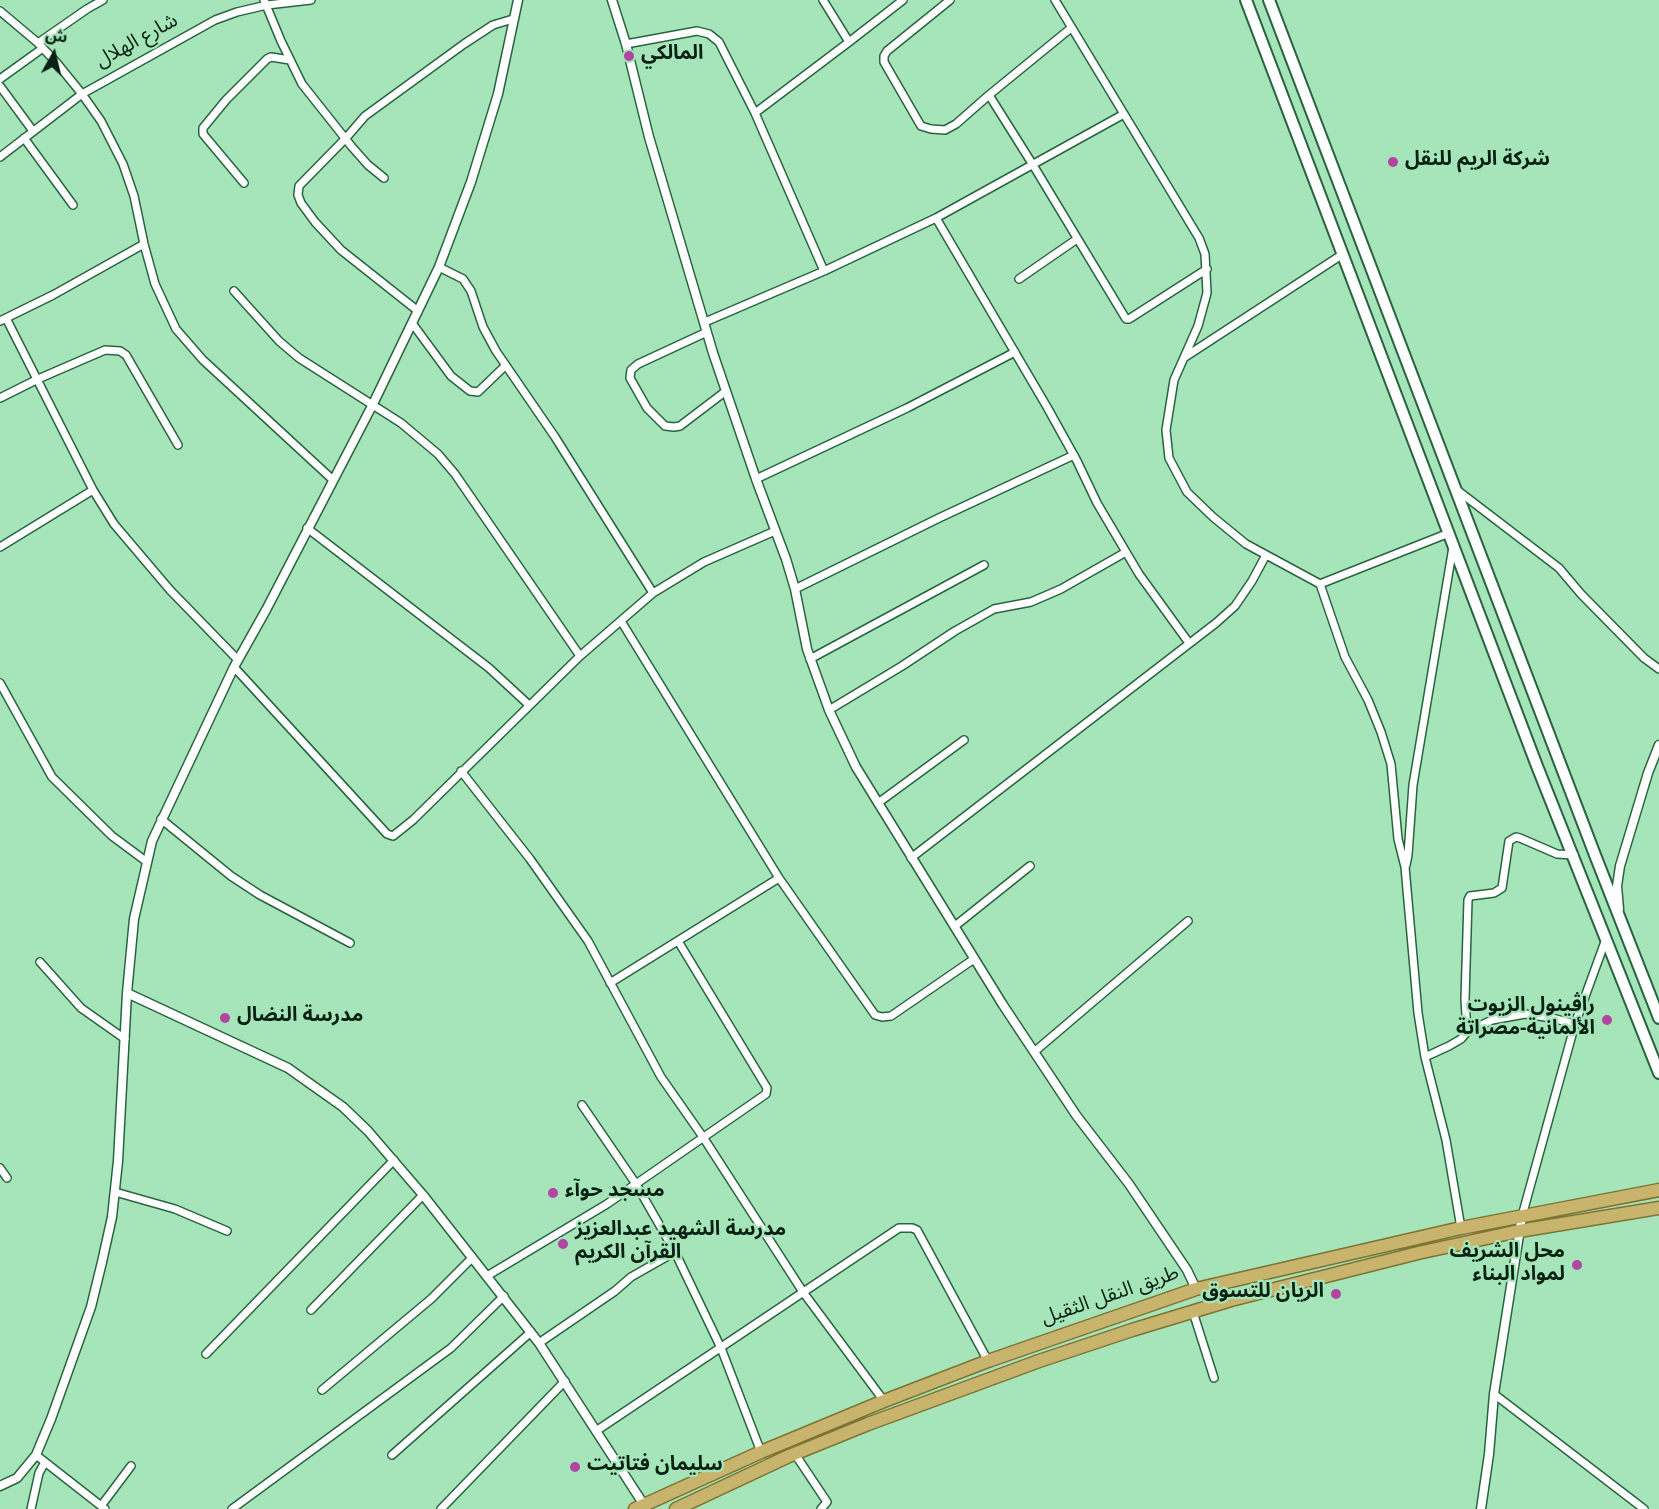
<!DOCTYPE html>
<html>
<head>
<meta charset="utf-8">
<style>
  body { margin:0 }
  #map { position:relative; width:1659px; height:1509px; overflow:hidden; background:#a6e5b9; font-family:Georgia,"Noto Sans Arabic",serif }
  canvas { display:block }
  .north { position:absolute; left:24px; top:24px; width:60px; height:60px; -webkit-text-stroke:4px #a6e5b9; paint-order:stroke; rotate:8deg; font-size:16px; font-weight:700; line-height:24px; text-align:center; color:#082112 }
  .north::after { content:''; display:block; margin:auto; width:21px; height:27px; background:#082112; clip-path:polygon(50% 0,100% 100%,50% 72%,0 100%) }
</style>
</head>
<body>
<div id="map">
<canvas width="1659" height="1509"></canvas>
<div class="north">ش</div>
</div>
<script>
const ctx = document.querySelector('canvas').getContext('2d');
ctx.lineJoin = 'round';
function toPath(rows) {
  const path = new Path2D();
  for (const r of rows) {
    path.moveTo(r[0], r[1]);
    for (let i = 2; i < r.length; i += 2) path.lineTo(r[i], r[i + 1]);
  }
  return path;
}
function trace(path, color, width, dash) {
  ctx.strokeStyle = color;
  ctx.lineWidth = width;
  ctx.lineCap = dash ? 'butt' : 'round';
  ctx.setLineDash(dash || []);
  ctx.stroke(path);
}
function label(font, color, halo, rows, align = 'center') {
  ctx.font = font + ' Georgia,"Noto Sans Arabic",serif';
  ctx.lineWidth = 4.5;
  ctx.setLineDash([]);
  ctx.textBaseline = 'middle';
  ctx.strokeStyle = halo;
  ctx.fillStyle = color;
  for (const [text, x, y, turn = 0] of rows) {
    ctx.save();
    ctx.translate(x, y);
    ctx.rotate((+turn || 0) * Math.PI / 180);
    ctx.textAlign = isNaN(turn) ? turn : align;
    if (halo) ctx.strokeText(text, 0, 0);
    ctx.fillText(text, 0, 0);
    ctx.restore();
  }
}
const minor = toPath([
  [264,0,281,41,302,84,352,147,368,165,384,178],
  [823,0,849,42,903,0],
  [950,0,887,51,884,56,884,62,921,126,931,129,945,130,956,124,989,95],
  [1055,0,1199,238,1205,254,1207,293,1198,326,1174,380,1166,430,1169,458,1187,492,1213,517,1246,544,1320,584,1449,533],
  [0,11,38,43,56,62,82,94,101,121,123,164,134,196,144,244,155,284,176,329,203,360,333,480],
  [1071,28,989,95,1033,165,1126,319,1129,319,1207,269],
  [38,43,87,9,103,0],
  [626,44,697,31,709,34,719,42,755,113,824,271],
  [0,79,43,48],
  [0,86,33,131],
  [755,113,849,42],
  [24,138,73,205],
  [0,157,82,94,215,20,237,12,267,5,311,0],
  [244,183,203,134,203,128,226,100,267,59,271,57,290,60],
  [936,218,1047,407,1077,461,1097,503,1139,574,1189,643],
  [439,267,463,279,471,291,483,327,496,351,555,437,653,593],
  [1019,279,1077,239],
  [234,291,279,341,299,358,401,423,438,454,455,474,580,656],
  [418,311,341,250,315,222,301,203,298,195,299,186,346,138,365,116,464,44,493,25,513,19],
  [6,318,93,490,114,524,170,590,238,660],
  [0,321,53,295,144,244],
  [705,322,824,271,936,218,1124,114],
  [412,323,451,376,470,391,478,392,505,366],
  [707,332,638,364,631,370,630,378,647,408,665,426,674,427,680,426,726,391],
  [1185,357,1343,254],
  [0,398,38,379,105,350,120,351,126,355,178,445],
  [756,479,907,408,1015,352],
  [1457,490,1559,568,1581,594,1644,658,1659,669],
  [307,528,489,668,529,705],
  [0,547,93,490],
  [1320,584,1345,657,1368,700,1381,732,1391,764,1398,839,1405,867,1418,1013,1425,1057,1446,1140,1461,1228],
  [795,589,939,518,1074,455],
  [621,621,779,878,875,1015,882,1017,891,1016,974,959],
  [810,659,984,565],
  [234,667,387,834,393,836,413,820,580,656,653,593,704,562,775,531],
  [0,683,52,777,112,836,147,862],
  [829,710,902,666,955,631,994,609,1031,602,1061,589,1126,552],
  [461,771,530,859,588,941,661,1077,703,1137,803,1292,884,1401],
  [878,803,964,740],
  [161,819,231,876,260,895,350,943],
  [911,858,1216,623,1235,606,1252,581,1266,555],
  [1406,865,1408,855,1413,785,1453,547],
  [955,926,1030,866],
  [40,962,81,1008,125,1039],
  [610,983,779,878],
  [1467,1032,1492,1020,1525,1014,1552,1018,1575,1024],
  [1034,1052,1188,921],
  [1425,1057,1449,1046,1461,1039,1467,1032,1465,999,1468,900,1470,896,1494,893,1502,888,1509,841,1516,837,1520,838,1557,854,1574,855],
  [582,1105,636,1184,675,1252,721,1348,761,1452],
  [0,1168,7,1178],
  [115,1192,175,1209,227,1231],
  [1522,1216,1575,1024,1606,939],
  [487,1276,607,1204,766,1094,767,1088,678,941],
  [311,1310,423,1195],
  [1193,1312,1214,1378],
  [539,1343,615,1291,631,1277,675,1252],
  [206,1354,394,1160],
  [322,1390,431,1299,472,1258],
  [1494,1394,1644,1509],
  [596,1431,899,1228,912,1228,917,1230,988,1361],
  [795,1454,827,1502,821,1509],
  [36,1455,105,1509],
  [392,1455,531,1332],
  [101,1506,131,1466],
  [31,1509,39,1473,45,1462],
  [232,1509,451,1348,504,1296],
  [441,1509,565,1381]
]);
const tertiary = toPath([
  [612,0,626,44,649,137,713,353,756,479,786,559,795,589,807,649,829,710,856,767,1003,1005,1076,1115,1129,1184,1187,1270,1196,1289],
  [1619,909,1617,886,1620,866,1648,773,1659,745],
  [127,993,288,1068,343,1107,368,1131,423,1195,539,1343,646,1508],
  [0,1486,17,1478,36,1455,51,1419,91,1307,102,1262,112,1217,118,1161,127,993,134,919,152,841,234,667,266,610,373,404,439,267,471,182,498,94,518,0],
  [1481,1509,1489,1454,1494,1394,1522,1216]
]);
const secondary = toPath([
  [1246,0,1537,766,1659,1073],
  [1269,0,1595,855,1659,1018]
]);
const trunk = toPath([
  [635,1509,761,1452,884,1401,988,1361,1196,1289,1461,1228,1659,1190],
  [676,1509,789,1456,868,1424,1039,1361,1132,1330,1231,1300,1418,1253,1519,1231,1659,1208]
]);
trace(minor, '#28643f', 10);
trace(tertiary, '#28643f', 11);
trace(secondary, '#28643f', 14);
trace(trunk, '#7c7434', 15);
trace(minor, '#fff', 7);
trace(tertiary, '#fff', 8);
trace(secondary, '#fff', 10);
trace(trunk, '#c8b46c', 12);
for (const [x, y, r, color] of [
  [629,56,6,"#b244a2"],
  [1393,162,6,"#b244a2"],
  [225,1018,6,"#b244a2"],
  [1607,1020,6,"#b244a2"],
  [553,1193,6,"#b244a2"],
  [563,1244,6,"#b244a2"],
  [1577,1265,6,"#b244a2"],
  [1336,1294,6,"#b244a2"],
  [575,1467,6,"#b244a2"]
]) {
  const dot = new Path2D();
  dot.arc(x, y, r, 0, 2 * Math.PI);
  ctx.fillStyle = color;
  ctx.fill(dot);
  trace(dot, '#a6e5b9', 2);
}
label('20px', '#082112', '#a6e5b9', [
  ["شارع الهلال",138,43,-29],
  ["طريق النقل الثقيل",1111,1298,-19]
]);
label('bold 20px', '#082112', '#a6e5b9', [
  ["المالكي",641,56],
  ["شركة الريم للنقل",1405,162],
  ["راڤينول الزيوت",1595,1008,"right"],
  ["الألمانية-مصراتة",1595,1031,"right"],
  ["مدرسة النضال",237,1018],
  ["مسجد حوآء",565,1193],
  ["مدرسة الشهيد عبدالعزيز",575,1232],
  ["القرآن الكريم",575,1255],
  ["محل الشريف",1565,1254,"right"],
  ["لمواد البناء",1565,1277,"right"],
  ["الريان للتسوق",1324,1294,"right"],
  ["سليمان فتاتيت",587,1467]
], 'left');
</script>
</body>
</html>
